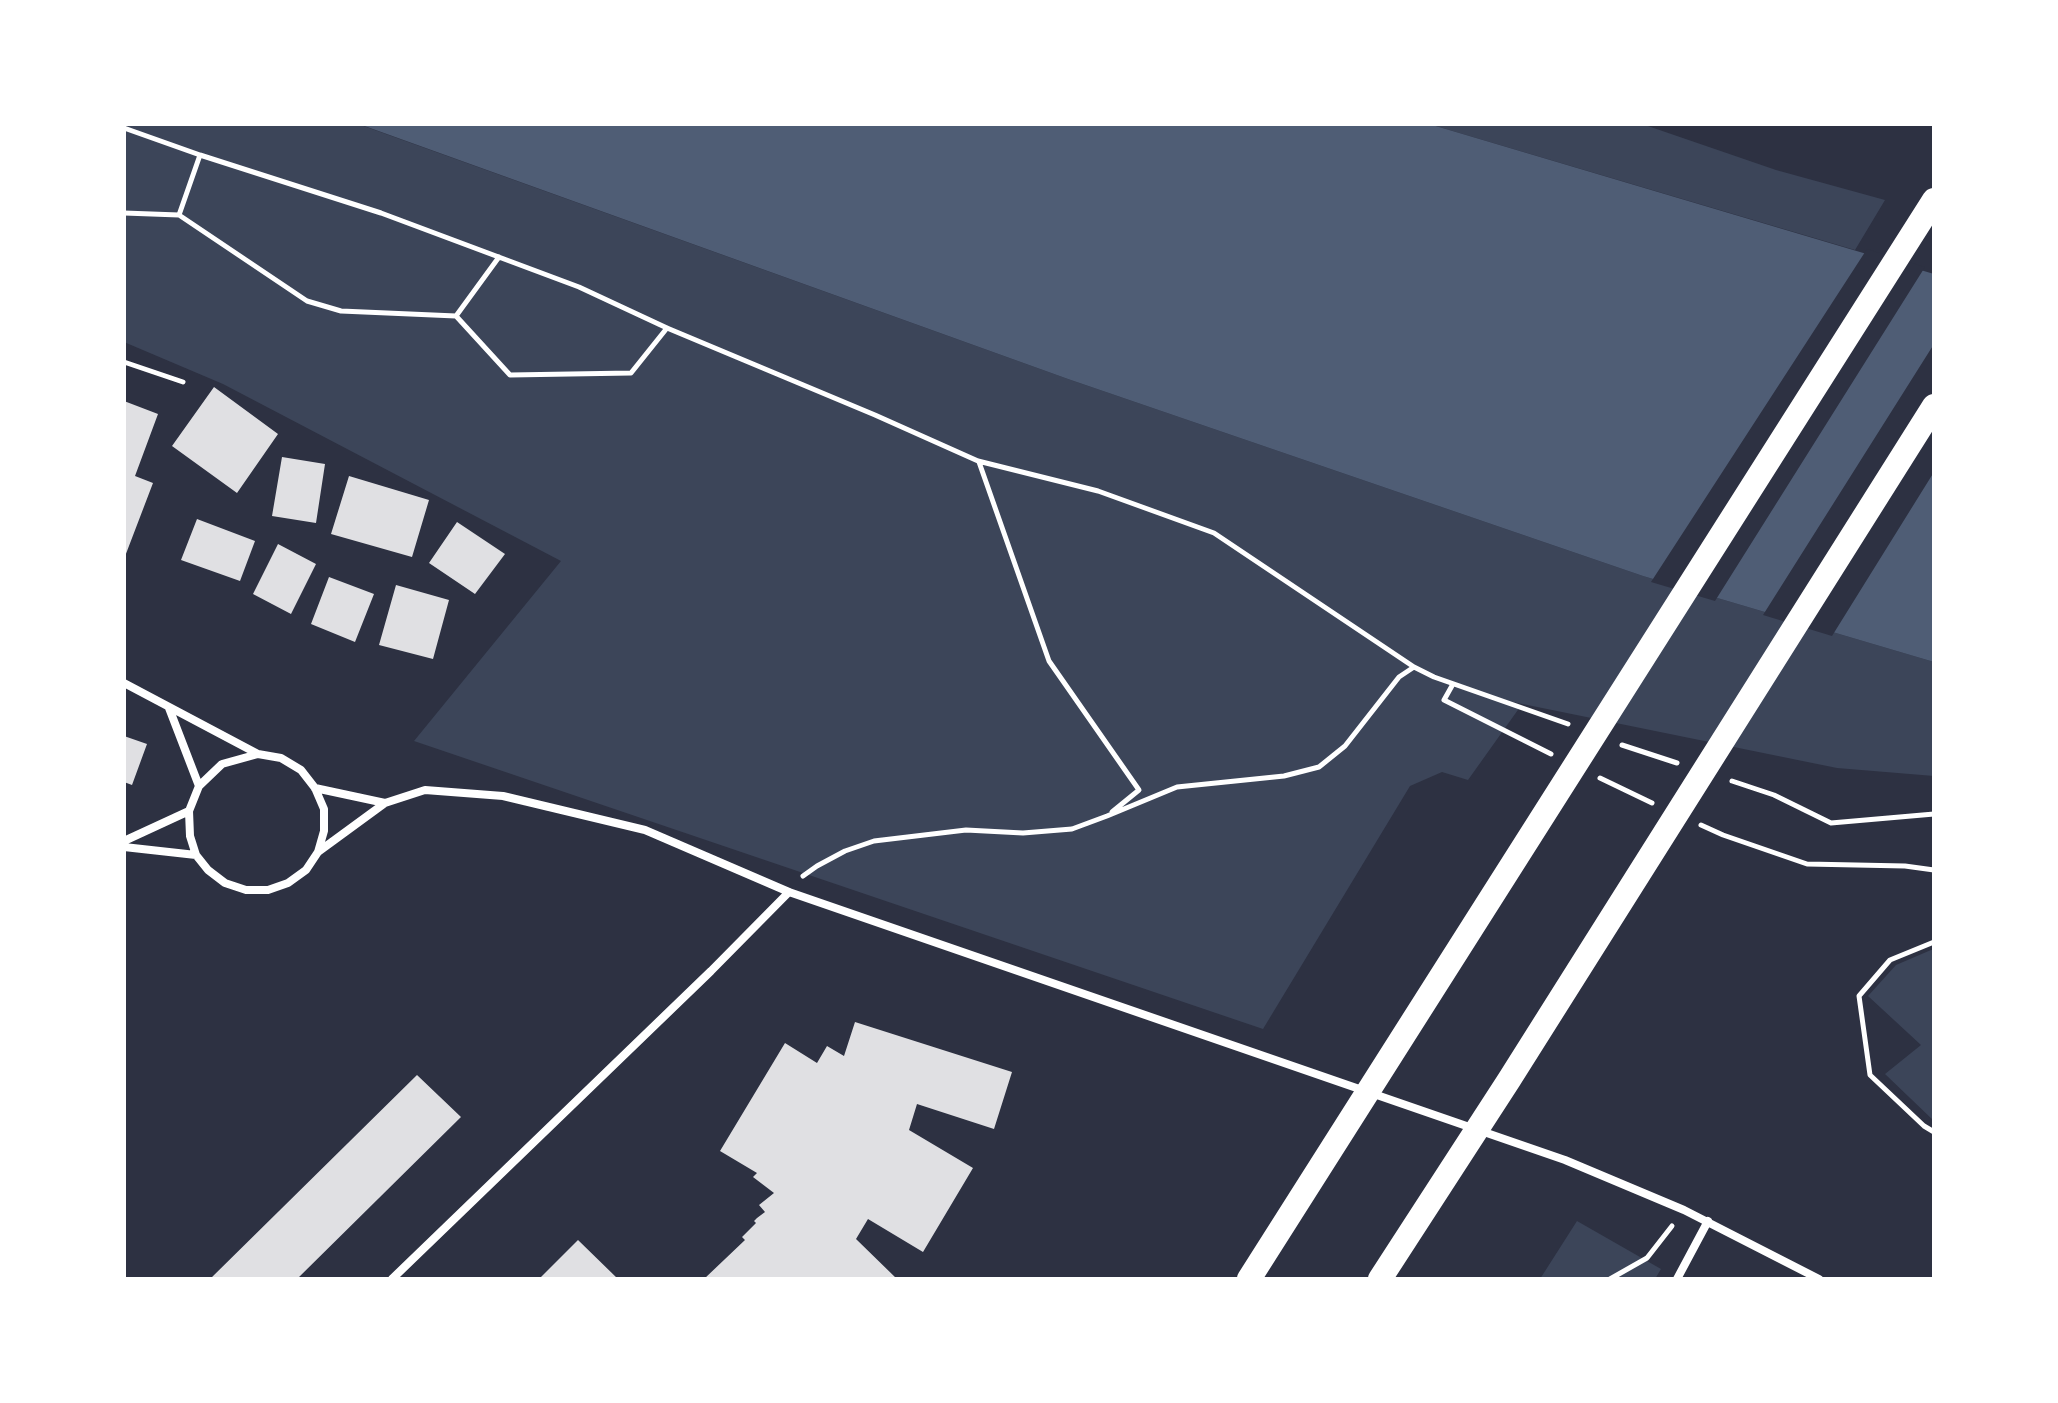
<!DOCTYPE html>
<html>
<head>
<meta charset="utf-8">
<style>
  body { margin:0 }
  #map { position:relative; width:2058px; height:1403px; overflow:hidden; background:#2d3142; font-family:Cabin,sans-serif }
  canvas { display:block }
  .frame { position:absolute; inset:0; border:126px solid #fff; pointer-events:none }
</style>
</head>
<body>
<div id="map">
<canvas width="2058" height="1403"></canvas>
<div class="frame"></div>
</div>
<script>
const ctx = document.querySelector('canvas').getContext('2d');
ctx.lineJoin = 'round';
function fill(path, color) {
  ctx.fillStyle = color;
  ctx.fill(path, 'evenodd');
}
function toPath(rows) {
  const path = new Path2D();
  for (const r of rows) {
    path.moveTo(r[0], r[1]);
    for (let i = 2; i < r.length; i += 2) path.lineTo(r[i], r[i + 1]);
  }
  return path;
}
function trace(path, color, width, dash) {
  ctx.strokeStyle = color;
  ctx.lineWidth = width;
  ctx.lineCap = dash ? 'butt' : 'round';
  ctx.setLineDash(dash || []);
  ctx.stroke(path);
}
fill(toPath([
  [124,124,358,124,1068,379,1643,576,1934,662,1934,776,1837,768,1498,699,1520,707,1468,780,1442,772,1410,786,1263,1029,414,741,561,561,223,384,124,342],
  [1429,124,1642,124,1776,170,1885,200,1855,250],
  [1931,950,1934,950,1934,1121,1885,1074,1921,1045,1868,996,1896,965],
  [1577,1221,1661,1269,1655,1279,1540,1279]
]), '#3c4559');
fill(toPath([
  [359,124,1429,124,1934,274,1934,662,1643,576,1068,379]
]), '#4f5d75');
fill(toPath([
  [1867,249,1925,267,1715,601,1651,582],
  [1934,344,1934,472,1832,636,1763,615]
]), '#2d3142');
fill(toPath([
  [214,387,278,434,237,493,172,446],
  [124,401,158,414,135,476,153,483,124,559],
  [282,457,325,464,316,523,272,516],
  [349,476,429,500,412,557,331,534],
  [197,519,255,541,240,581,181,560],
  [457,522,505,554,475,594,429,563],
  [278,544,316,564,291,614,253,594],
  [329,577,374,594,355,642,311,624],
  [396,585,449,600,433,659,379,645],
  [124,736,147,744,132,785,124,782],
  [855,1022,1012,1072,994,1129,917,1104,909,1130,973,1168,923,1252,868,1219,856,1239,897,1279,704,1279,745,1240,742,1237,756,1223,754,1221,757,1218,765,1212,759,1205,774,1193,753,1177,757,1173,720,1151,785,1043,817,1063,827,1046,844,1056],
  [417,1075,461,1117,297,1279,210,1279],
  [578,1240,618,1279,539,1279]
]), '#e0e0e3');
trace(toPath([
  [124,128,200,155,381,213,579,287,667,328,875,415,978,461,1098,491,1214,533,1414,667],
  [124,213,179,215,307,301,341,311,456,316,499,257],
  [179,215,200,155],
  [456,316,510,375,631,373,667,328],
  [124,362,183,382],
  [979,462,1049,661,1139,790,1112,812],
  [1453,684,1444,700,1551,754],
  [1622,745,1677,763],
  [1600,778,1652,803],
  [1732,781,1774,795,1831,823,1934,814],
  [1701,825,1723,835,1807,864,1905,866,1934,870],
  [803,876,817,866,845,851,874,841,966,830,1023,833,1072,829,1107,816,1177,787,1284,776,1319,767,1345,746,1399,677,1414,667,1434,677,1568,724],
  [1934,942,1890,960,1859,996,1870,1075,1924,1126,1934,1132],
  [1610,1279,1647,1258,1672,1226]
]), '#fff', 5);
trace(toPath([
  [124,683,258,754,281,758,301,770,315,788,324,809,324,831,318,852,306,870,288,883,268,890,246,890,225,883,208,870,196,855,190,836,189,811,199,786,222,764,258,754],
  [169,708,199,786],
  [315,788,385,803],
  [124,841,189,811],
  [124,847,196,855],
  [318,852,385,803,425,790,503,796,645,830,789,892,1565,1160,1684,1210,1819,1279],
  [392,1279,711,971,789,892],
  [1677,1279,1708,1221]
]), '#fff', 8);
trace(toPath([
  [1249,1279,1934,200],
  [1380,1279,1509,1080,1934,406]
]), '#fff', 24);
</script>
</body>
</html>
